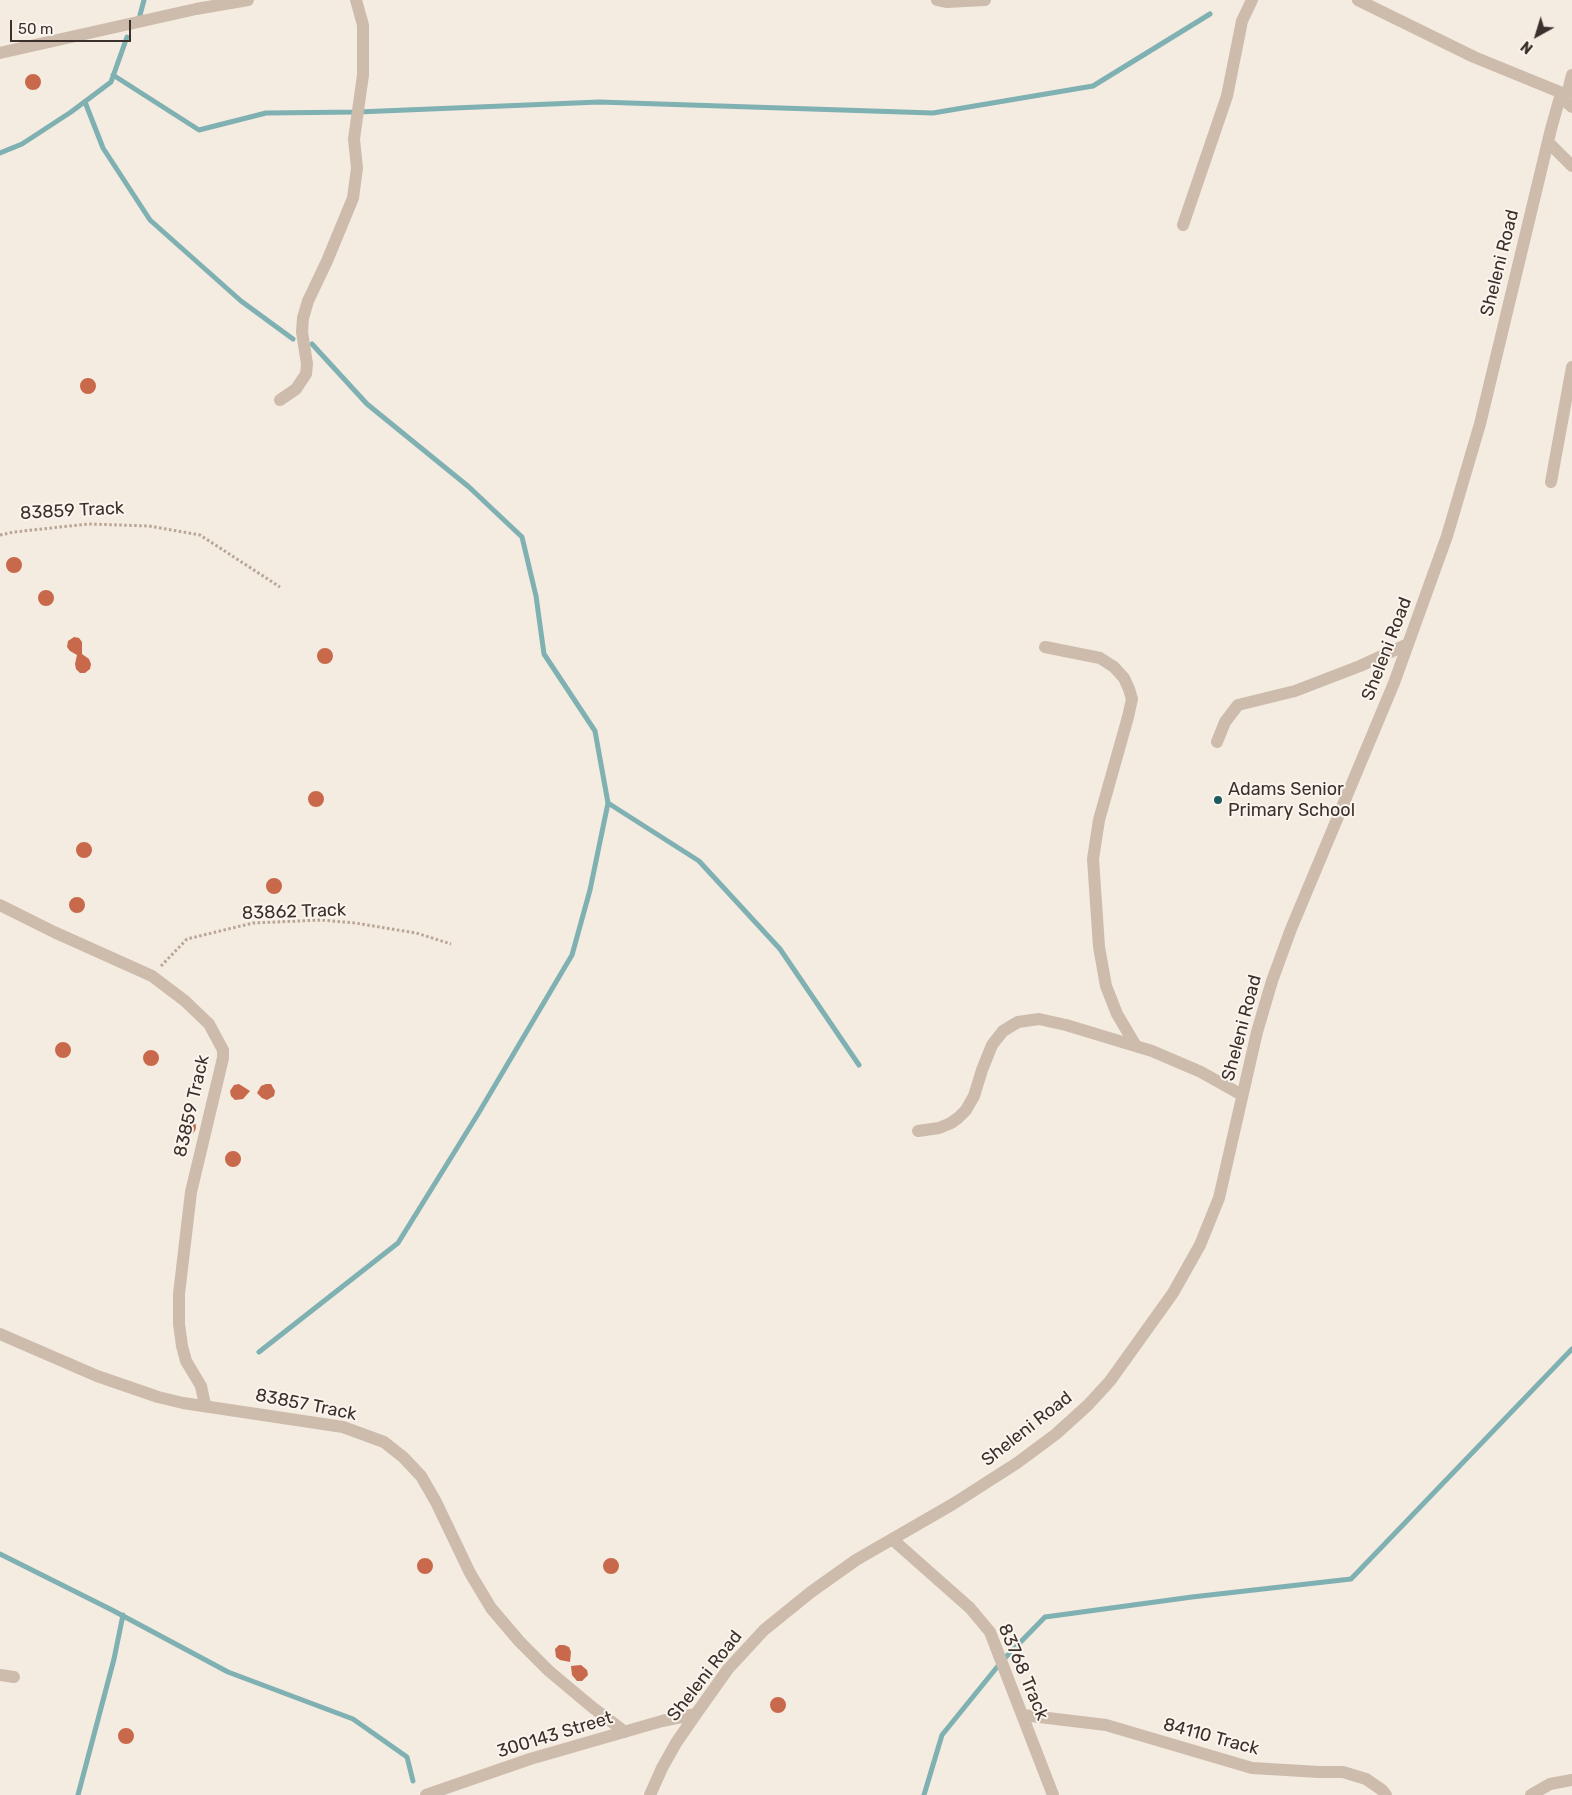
<!DOCTYPE html>
<html>
<head>
<meta charset="utf-8">
<style>
  body { margin:0 }
  #map { position:relative; width:1572px; height:1795px; overflow:hidden; background:#f4ebe1; font-family:Rubik,sans-serif }
  canvas { display:block }
  .north { position:absolute; left:1512px; top:10px; width:50px; height:50px; -webkit-text-stroke:4px #fbf5ee; paint-order:stroke; rotate:219deg; font-size:14px; font-weight:700; line-height:20px; text-align:center; color:#3b302b }
  .north::after { content:''; display:block; margin:auto; width:18px; height:22px; background:#3b302b; clip-path:polygon(50% 0,100% 100%,50% 72%,0 100%) }
  .scale { position:absolute; left:10px; top:20px; width:121px; height:22px; box-sizing:border-box; border:2px solid #3b302b; border-top:0; padding-left:6px; font-size:15px; line-height:18px; white-space:nowrap; color:#3b302b; -webkit-text-stroke:4px #fbf5ee; paint-order:stroke }
</style>
</head>
<body>
<div id="map">
<canvas width="1572" height="1795"></canvas>
<div class="north">N</div>
<div class="scale">50 m</div>
</div>
<script>
const ctx = document.querySelector('canvas').getContext('2d');
ctx.lineJoin = 'round';
function toPath(rows) {
  const path = new Path2D();
  for (const r of rows) {
    if (r.length === 3) {
      path.moveTo(r[0] + r[2], r[1]);
      path.arc(r[0], r[1], r[2], 0, 2 * Math.PI);
      continue;
    }
    path.moveTo(r[0], r[1]);
    for (let i = 2; i < r.length; i += 2) path.lineTo(r[i], r[i + 1]);
  }
  return path;
}
function trace(path, color, width, dash) {
  ctx.strokeStyle = color;
  ctx.lineWidth = width;
  ctx.lineCap = dash ? 'butt' : 'round';
  ctx.setLineDash(dash || []);
  ctx.stroke(path);
}
function fill(path, color) {
  ctx.fillStyle = color;
  ctx.fill(path, 'evenodd');
}
function label(font, color, halo, rows, align = 'center') {
  ctx.font = font + ' Rubik,sans-serif';
  ctx.lineWidth = 4;
  ctx.setLineDash([]);
  ctx.textBaseline = 'middle';
  ctx.strokeStyle = halo;
  ctx.fillStyle = color;
  for (const [text, x, y, turn = 0] of rows) {
    ctx.save();
    ctx.translate(x, y);
    ctx.rotate((+turn || 0) * Math.PI / 180);
    ctx.textAlign = isNaN(turn) ? turn : align;
    if (halo) ctx.strokeText(text, 0, 0);
    ctx.fillText(text, 0, 0);
    ctx.restore();
  }
}
trace(toPath([
  [140,15,144,0],
  [113,75,199,130,266,113,358,112,599,102,933,113,1093,86,1210,14],
  [85,102,103,148,150,220,241,301,293,339],
  [0,153,22,144,71,112,111,82,127,37],
  [608,803,699,861,780,949,859,1065],
  [259,1352,398,1243,478,1114,572,955,590,890,608,803,595,731,544,654,536,596,522,537,469,487,367,404,312,344],
  [0,1554,112,1610,228,1672,353,1719,407,1757,413,1781],
  [78,1795,114,1659,123,1615],
  [924,1795,942,1735,1002,1661,1045,1617,1192,1597,1351,1579,1572,1349]
]), '#7fb0b2', 5);
fill(toPath([
  [33,82,8],
  [88,386,8],
  [14,565,8],
  [46,598,8],
  [74,637,79,638,82,642,82,654,89,659,91,664,90,669,85,673,80,673,76,669,75,664,77,655,70,651,67,647,68,641],
  [325,656,8],
  [316,799,8],
  [84,850,8],
  [274,886,8],
  [77,905,8],
  [63,1050,8],
  [151,1058,8],
  [239,1084,250,1091,243,1099,235,1100,231,1096,230,1091,234,1085],
  [266,1084,271,1084,275,1091,274,1096,267,1100,262,1098,257,1093,261,1086],
  [188,1127,8],
  [233,1159,8],
  [611,1566,8],
  [425,1566,8],
  [559,1645,564,1645,569,1647,571,1652,570,1662,560,1660,556,1657,555,1649],
  [581,1665,587,1670,588,1675,582,1681,577,1681,572,1675,571,1666],
  [778,1705,8],
  [126,1736,8]
]), '#c8694b');
trace(toPath([
  [0,535,14,532,88,524,149,526,200,535,280,587],
  [161,966,187,939,253,923,321,920,355,923,416,933,451,944]
]), '#b9a596', 3, [2.5, 2.5]);
trace(toPath([
  [937,0,946,2,985,0],
  [1358,0,1474,57,1567,95],
  [0,53,196,9,248,0],
  [1560,97,1572,107],
  [1548,142,1572,166],
  [1183,225,1227,96,1242,21,1252,0],
  [280,400,296,389,306,374,307,364,302,332,303,318,308,301,327,261,353,198,357,168,354,139,363,75,363,25,356,0],
  [1551,482,1572,367],
  [1045,647,1100,658,1114,667,1124,678,1129,689,1132,699,1128,717,1099,820,1093,859,1099,947,1106,986,1117,1014,1136,1046],
  [1217,742,1225,722,1238,705,1295,691,1360,666,1408,644],
  [0,905,54,932,152,976,185,1001,209,1024,223,1050,223,1058,191,1192,179,1294,179,1324,182,1346,186,1361,201,1386,205,1405],
  [918,1131,939,1128,951,1123,958,1118,966,1110,974,1096,982,1070,992,1045,1003,1031,1018,1022,1039,1019,1066,1025,1152,1051,1201,1072,1242,1095],
  [0,1334,97,1376,158,1397,183,1403,343,1427,384,1442,403,1457,421,1476,436,1502,470,1573,491,1608,519,1641,549,1671,592,1707,625,1732],
  [892,1539,970,1608,990,1632,1053,1795],
  [0,1675,14,1677],
  [1023,1715,1106,1725,1252,1768,1319,1772,1343,1772,1366,1779,1382,1790,1386,1795],
  [426,1795,530,1759,662,1721,696,1714],
  [650,1795,662,1768,676,1743,696,1714,728,1669,764,1630,811,1592,856,1560,953,1504,1017,1463,1056,1434,1088,1405,1110,1381,1173,1293,1200,1245,1219,1198,1257,1032,1272,981,1291,929,1394,683,1447,536,1480,424,1551,129,1560,97,1567,95,1572,75],
  [1531,1795,1550,1784,1572,1780]
]), '#cdbbac', 12);
for (const [x, y, r, color] of [
  [1218,800,5,"#1f5a5e"]
]) {
  const dot = new Path2D();
  dot.arc(x, y, r, 0, 2 * Math.PI);
  ctx.fillStyle = color;
  ctx.fill(dot);
  trace(dot, '#fbf5ee', 2);
}
label('18px', '#3b302b', '#fbf5ee', [
  ["Sheleni Road",1500,263,-76],
  ["83859 Track",72,511,-3],
  ["Sheleni Road",1387,649,-69],
  ["83862 Track",294,912,-2],
  ["Sheleni Road",1242,1028,-75],
  ["83859 Track",192,1106,-77],
  ["83857 Track",306,1405,11],
  ["Sheleni Road",1027,1429,-38],
  ["83768 Track",1023,1672,67],
  ["Sheleni Road",705,1676,-52],
  ["300143 Street",555,1735,-17],
  ["84110 Track",1211,1737,15]
]);
label('18px', '#3b302b', '#fbf5ee', [
  ["Adams Senior",1228,790],
  ["Primary School",1228,811]
], 'left');
</script>
</body>
</html>
